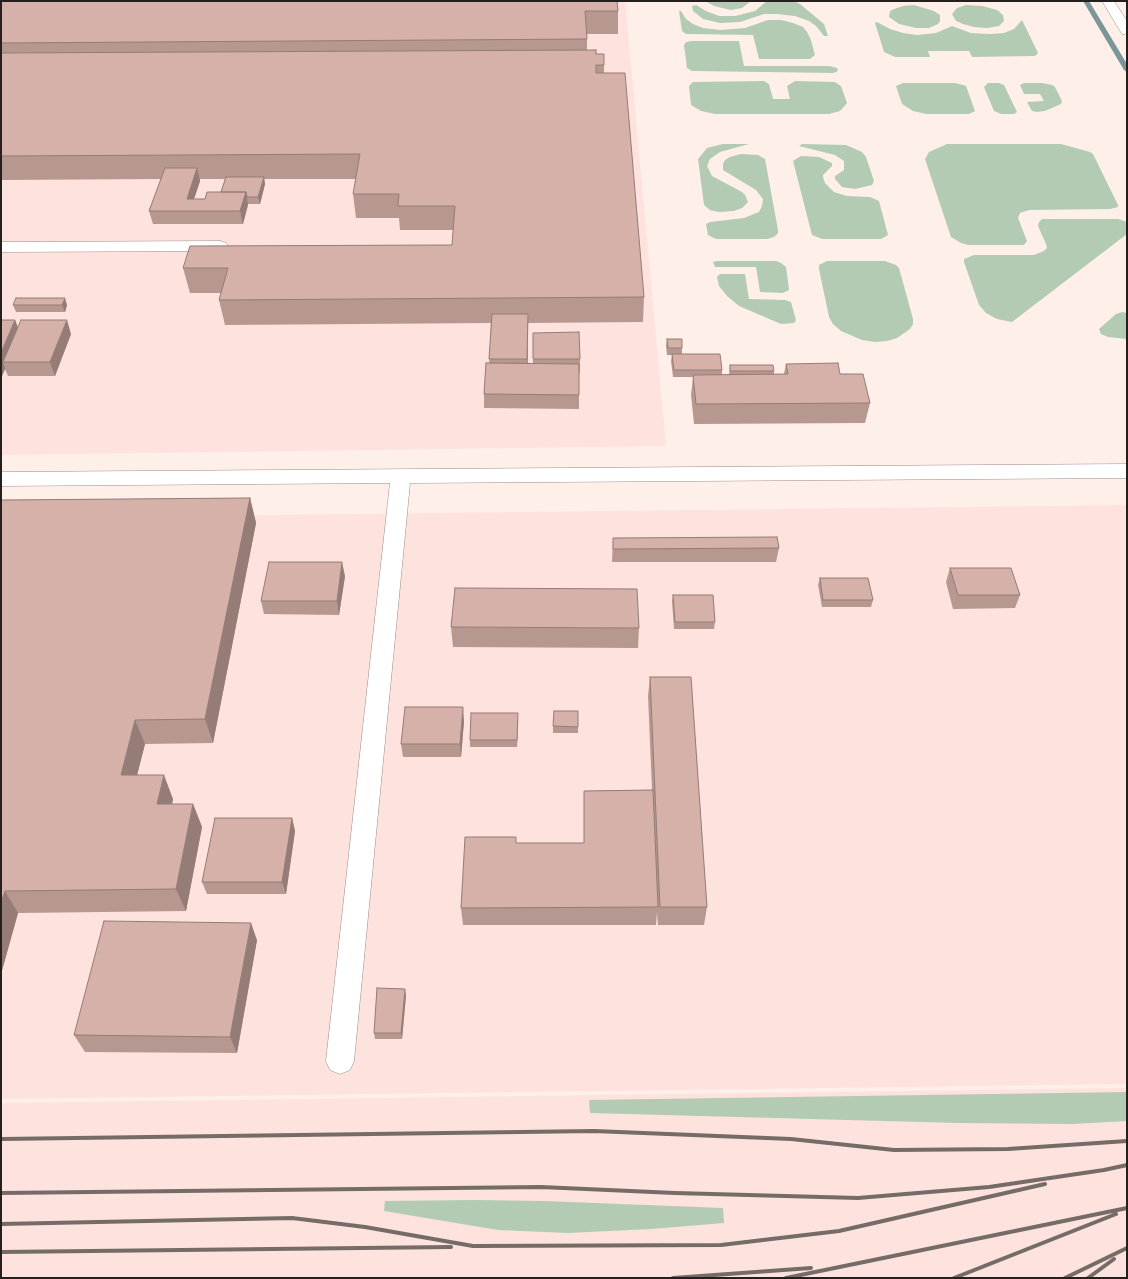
<!DOCTYPE html>
<html>
<head>
<meta charset="utf-8">
<style>
  body { margin:0 }
  #map { position:relative; width:1128px; height:1279px; overflow:hidden; background:#ffefe9; font-family:"Titillium Web",sans-serif }
  canvas { display:block }
  .frame { position:absolute; inset:0; border:2px solid #25201d; pointer-events:none }
</style>
</head>
<body>
<div id="map">
<canvas width="1128" height="1279"></canvas>
<div class="frame"></div>
</div>
<script>
const ctx = document.querySelector('canvas').getContext('2d');
ctx.lineJoin = 'round';
function fill(path, color) {
  ctx.fillStyle = color;
  ctx.fill(path, 'evenodd');
}
function toPath(rows) {
  const path = new Path2D();
  for (const r of rows) {
    path.moveTo(r[0], r[1]);
    for (let i = 2; i < r.length; i += 2) path.lineTo(r[i], r[i + 1]);
  }
  return path;
}
function trace(path, color, width, dash) {
  ctx.strokeStyle = color;
  ctx.lineWidth = width;
  ctx.lineCap = dash ? 'butt' : 'round';
  ctx.setLineDash(dash || []);
  ctx.stroke(path);
}
fill(toPath([
  [1,1,625,1,666,446,1,455],
  [1127,505,1127,1084,1,1099,1,518],
  [1127,1088,1127,1278,1,1278,1,1103]
]), '#fde2de');
fill(toPath([
  [705,1,751,1,742,8,731,10,714,6],
  [767,1,794,1,800,4,824,24,828,36,824,36,816,26,809,21,795,16,777,14,764,14,740,22,720,23,703,19,693,11,692,6,696,5,706,11,719,16,735,16,755,11],
  [914,5,934,11,940,15,940,21,938,24,929,28,916,28,899,24,889,17,890,11,894,9,903,6],
  [966,5,982,6,997,10,1003,15,1004,21,999,26,987,28,974,27,963,24,956,21,952,14,957,8],
  [681,11,686,19,693,24,703,28,720,30,745,28,768,20,781,20,793,23,803,27,807,32,811,40,815,55,810,59,759,59,753,35,686,34,682,31,679,11],
  [1022,20,1038,53,1035,56,972,57,969,51,928,51,930,57,895,57,884,52,875,23,877,22,890,29,903,33,917,35,936,33,952,26,971,33,990,34,1004,33,1014,29],
  [692,41,739,41,744,66,829,66,837,68,838,71,833,73,692,71,687,68,684,45,686,42],
  [764,81,769,84,773,99,790,99,787,86,795,81,835,82,841,86,847,103,840,111,829,114,715,114,701,111,691,105,689,86,693,82],
  [903,83,955,83,963,85,966,86,975,111,969,114,926,114,913,111,902,104,896,86],
  [988,83,999,83,1004,85,1017,112,1014,114,1001,114,994,111,984,87],
  [1024,83,1042,83,1052,85,1055,87,1062,101,1061,104,1045,111,1037,112,1032,111,1027,102,1044,101,1040,94,1024,94,1020,85],
  [723,144,749,144,720,152,710,159,707,166,712,176,742,192,745,195,748,202,742,208,734,211,719,212,710,210,704,205,698,159,707,148],
  [802,144,846,145,862,152,866,157,874,181,872,185,855,189,842,187,835,179,835,176,844,170,844,161,835,155,799,146],
  [947,144,1061,144,1090,152,1093,154,1118,205,1118,207,1110,209,1029,210,1020,213,1018,218,1027,241,1024,245,968,245,961,243,951,237,925,159,929,152],
  [741,154,758,155,765,159,778,230,778,233,774,237,767,239,716,239,708,235,706,224,710,222,744,218,759,212,762,206,763,199,756,190,723,170,723,164,725,160,730,157],
  [801,156,819,157,832,163,832,166,823,175,823,177,825,183,834,192,847,196,870,197,879,201,888,235,881,239,822,239,812,235,793,161],
  [1042,219,1118,219,1127,222,1127,234,1012,322,997,319,986,313,979,305,964,262,964,259,974,255,1034,255,1044,251,1047,248,1046,244,1038,226,1039,222],
  [717,261,776,261,781,263,786,267,789,290,783,293,760,292,756,267,715,267,713,262],
  [827,261,885,261,896,265,899,268,913,319,913,324,910,329,897,338,887,341,875,342,862,340,841,331,833,324,829,317,819,269,819,265],
  [720,274,745,274,749,299,785,300,791,302,796,320,794,323,781,324,739,306,727,296,719,286,717,277],
  [1122,312,1127,313,1127,339,1108,337,1101,334,1099,329,1116,314],
  [1127,1092,1127,1121,1073,1124,958,1123,590,1113,589,1100],
  [474,1200,544,1201,723,1208,724,1223,651,1229,568,1233,498,1230,384,1211,385,1201]
]), '#b3cbb3');
fill(toPath([
  [1083,1,1089,1,1127,64,1127,72,1124,70,1083,1]
]), '#7a9698');
const minor = toPath([
  [1102,1,1114,1,1127,21,1127,35,1122,34,1102,1],
  [220,241,226,243,228,246,226,249,220,251,1,252,1,242,220,241],
  [1127,464,1127,478,410,483,354,1061,350,1070,340,1074,330,1070,326,1061,390,483,1,486,1,472,1127,464]
]);
trace(minor, '#9b8d88', 1);
fill(minor, '#fff');
trace(toPath([
  [1,1139,594,1131,791,1139,894,1150,1008,1149,1127,1141],
  [1,1193,541,1187,675,1193,858,1198,989,1187,1104,1170,1127,1165],
  [1,1224,292,1218,365,1227,473,1246,721,1245,839,1231,1045,1184],
  [1,1252,451,1247],
  [673,1278,811,1268],
  [786,1278,1127,1208],
  [954,1278,1116,1214],
  [1065,1278,1127,1248],
  [1088,1278,1114,1259]
]), '#756c68', 4);
fill(toPath([
  [1,1,618,11,618,34,587,34,587,50,596,54,604,65,604,73,644,297,643,322,528,323,528,364,533,364,533,333,580,359,580,373,579,373,579,409,484,408,484,394,489,363,491,323,225,325,219,300,221,293,190,293,183,268,452,245,453,230,400,230,399,218,356,218,353,194,356,179,264,179,265,184,260,204,248,204,243,224,153,224,149,211,161,179,1,180],
  [200,179,225,179,221,192,205,199,194,199,200,181],
  [13,305,67,305,65,312,16,312],
  [1,320,15,320,18,327,71,334,55,376,8,376,5,369,2,376,1,376],
  [667,339,682,348,682,354,722,370,722,375,729,375,730,365,774,371,774,374,784,374,786,364,840,374,870,403,865,423,694,424,691,395,693,377,673,377,671,361,672,355,667,355,666,346],
  [250,498,256,523,213,743,145,744,137,775,173,799,172,804,193,804,202,827,186,911,18,913,1,974,1,500],
  [613,538,779,548,776,562,612,562],
  [950,568,1020,595,1015,608,953,609,946,582],
  [345,576,339,615,264,614,261,601],
  [820,578,873,600,871,607,822,607,818,585],
  [673,595,715,622,714,629,674,629,672,601],
  [451,627,639,628,638,648,453,647],
  [650,677,707,907,704,925,658,925,657,912,656,925,463,925,461,908,516,843,584,843,584,791,652,790,648,696],
  [578,711,578,733,553,733,553,726],
  [518,720,517,747,470,747,470,740],
  [464,721,461,757,403,757,401,744],
  [292,818,295,831,286,894,207,894,202,882],
  [257,940,237,1053,85,1052,74,1035],
  [406,995,402,1039,375,1039,374,1033]
]), '#b79891');
fill(toPath([
  [197,168,200,181,190,211,187,199],
  [264,177,265,184,260,204,258,197],
  [246,192,248,205,243,224,240,211],
  [65,298,67,305,65,312,62,305],
  [528,314,528,328,527,373,527,359],
  [15,320,20,334,3,362,5,369,2,376,1,373,1,353],
  [67,320,71,334,55,376,50,362],
  [250,498,256,523,213,743,205,719],
  [342,562,345,576,339,615,337,601],
  [463,707,464,721,461,757,460,744],
  [518,713,518,720,517,747,517,740],
  [135,720,145,744,131,799,121,775],
  [164,775,173,799,167,828,157,804],
  [193,804,202,827,186,911,176,889],
  [292,818,295,831,286,894,282,882],
  [5,891,18,913,1,974,1,903],
  [251,923,257,940,237,1053,230,1037],
  [405,989,406,995,402,1039,401,1033]
]), '#957c76');
const building = toPath([
  [1,1,617,1,618,11,585,11,587,39,1,43,1,1],
  [596,50,596,54,604,54,604,65,596,65,596,73,625,73,644,297,219,300,228,268,183,268,190,246,452,245,455,206,398,206,399,194,353,194,360,154,1,156,1,53,596,50],
  [165,168,197,168,187,199,205,199,207,192,246,192,240,211,149,211,165,168],
  [226,177,264,177,258,197,247,197,246,192,221,192,226,177],
  [16,298,65,298,62,305,13,305,16,298],
  [492,314,528,314,527,359,489,359,492,314],
  [1,320,15,320,1,353,1,320],
  [21,320,67,320,50,362,3,362,21,320],
  [579,332,580,359,533,359,533,333,579,332],
  [667,339,682,339,682,348,668,348,667,339],
  [672,354,720,354,722,370,674,370,672,354],
  [486,363,579,364,579,395,484,394,486,363],
  [838,363,840,374,863,374,870,403,696,404,693,375,788,374,786,364,838,363],
  [730,365,773,365,774,371,730,371,730,365],
  [250,498,205,719,135,720,121,775,164,775,157,804,193,804,176,889,5,891,1,903,1,500,250,498],
  [777,537,779,548,613,549,613,538,777,537],
  [269,562,342,562,337,601,261,601,269,562],
  [950,568,1011,568,1020,595,958,595,950,568],
  [820,578,868,578,873,600,823,600,820,578],
  [455,588,637,589,639,628,451,627,455,588],
  [673,595,713,595,715,622,675,622,673,595],
  [650,677,691,677,707,907,660,907,650,677],
  [405,707,463,707,460,744,401,744,405,707],
  [554,711,578,711,578,727,553,726,554,711],
  [471,713,518,713,517,740,470,740,471,713],
  [653,790,658,907,461,908,465,837,516,837,516,843,584,843,584,791,653,790],
  [215,818,292,818,282,882,202,882,215,818],
  [104,921,251,923,230,1037,74,1035,104,921],
  [377,988,405,989,401,1033,374,1033,377,988]
]);
fill(building, '#d5b1a9');
trace(building, '#957c76', 1);
</script>
</body>
</html>
